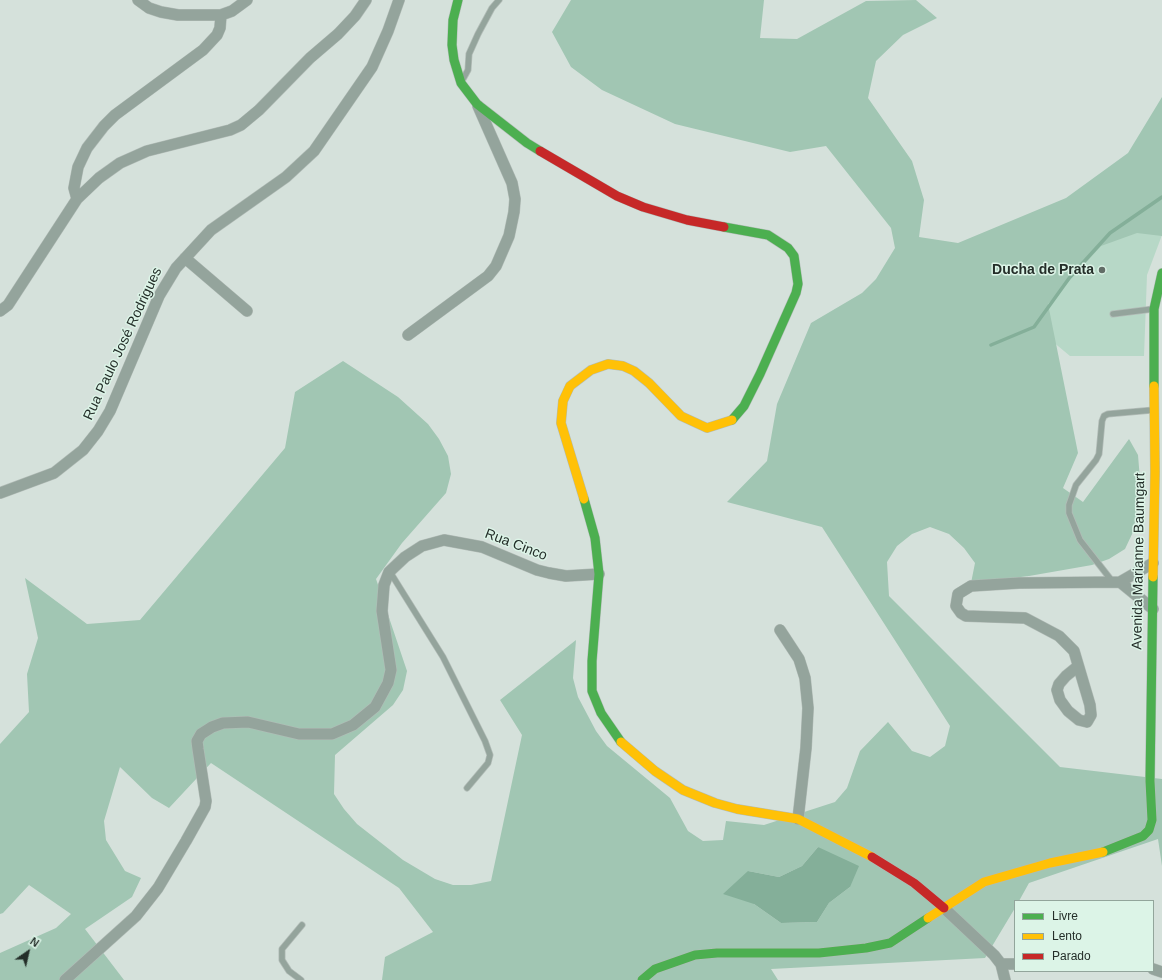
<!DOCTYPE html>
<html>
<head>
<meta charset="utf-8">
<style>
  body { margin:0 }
  #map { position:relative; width:1162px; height:980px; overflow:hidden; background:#d5e1db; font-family:Helvetica,sans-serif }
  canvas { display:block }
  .legend { position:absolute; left:1014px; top:900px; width:140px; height:72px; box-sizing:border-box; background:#dcf4e7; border:1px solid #92a59b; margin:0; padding:5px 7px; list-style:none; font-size:12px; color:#242e29 }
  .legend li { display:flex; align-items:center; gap:8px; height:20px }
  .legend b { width:20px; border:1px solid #92a59b }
  .north { position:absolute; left:8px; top:932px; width:40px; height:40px; -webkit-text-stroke:3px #dcf4e7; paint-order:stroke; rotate:34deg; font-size:11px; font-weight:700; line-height:16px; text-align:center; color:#242e29 }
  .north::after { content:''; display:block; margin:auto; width:14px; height:18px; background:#242e29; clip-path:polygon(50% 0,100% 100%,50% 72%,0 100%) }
</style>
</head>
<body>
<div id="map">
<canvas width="1162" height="980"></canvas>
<ul class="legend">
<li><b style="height:5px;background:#4caf50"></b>Livre</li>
<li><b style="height:5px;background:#ffc107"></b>Lento</li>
<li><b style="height:5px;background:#c62828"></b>Parado</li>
</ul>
<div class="north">N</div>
</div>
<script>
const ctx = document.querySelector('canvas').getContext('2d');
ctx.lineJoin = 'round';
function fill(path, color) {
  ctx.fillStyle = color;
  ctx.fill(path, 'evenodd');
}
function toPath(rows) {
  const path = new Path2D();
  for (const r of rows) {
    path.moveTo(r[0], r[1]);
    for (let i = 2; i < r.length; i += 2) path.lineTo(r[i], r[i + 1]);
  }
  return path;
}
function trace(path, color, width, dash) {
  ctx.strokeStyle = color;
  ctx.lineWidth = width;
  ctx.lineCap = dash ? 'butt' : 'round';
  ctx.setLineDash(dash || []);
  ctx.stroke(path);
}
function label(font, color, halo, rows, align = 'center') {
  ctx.font = font + ' Helvetica,sans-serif';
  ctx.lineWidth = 3;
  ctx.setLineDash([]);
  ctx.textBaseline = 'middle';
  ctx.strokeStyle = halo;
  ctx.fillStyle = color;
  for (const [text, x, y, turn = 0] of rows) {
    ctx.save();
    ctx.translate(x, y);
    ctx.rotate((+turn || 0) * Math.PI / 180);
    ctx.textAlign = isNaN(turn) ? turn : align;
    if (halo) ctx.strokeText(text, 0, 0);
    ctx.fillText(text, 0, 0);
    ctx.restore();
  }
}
fill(toPath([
  [1101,224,1162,235,1147,275,1144,356,1070,356,1052,341,1037,307]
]), '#b7d8c7');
fill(toPath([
  [571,0,764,0,760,38,797,39,866,1,916,0,937,18,903,35,876,61,868,98,912,161,924,200,919,237,958,243,1066,198,1128,153,1162,97,1162,236,1137,233,1101,246,1048,304,1078,453,1063,488,1083,502,1129,439,1138,455,1141,492,1133,532,1125,549,1109,559,1092,565,1029,576,971,583,975,563,964,548,949,534,930,527,912,534,897,546,887,562,889,596,1060,767,1162,779,1162,866,1158,839,1029,883,1019,901,1015,901,1015,908,985,958,771,969,778,980,382,980,385,957,433,932,399,888,211,763,169,808,152,798,120,767,104,821,106,840,125,871,141,878,132,897,85,929,124,980,0,980,0,953,56,928,71,914,29,885,3,913,0,914,0,744,29,712,27,674,38,638,25,578,87,624,140,620,285,448,295,392,343,361,398,397,428,424,439,439,448,456,451,474,446,493,402,543,376,579,407,671,403,690,393,705,335,755,334,794,344,809,357,824,403,860,435,879,453,885,471,885,491,881,522,735,500,700,576,640,573,678,578,697,596,731,607,746,670,798,688,831,703,841,723,840,726,821,764,825,835,802,847,788,860,751,888,722,912,751,930,757,945,746,950,726,822,527,727,502,767,461,777,404,811,323,862,293,876,279,895,248,891,228,826,146,790,152,675,124,602,90,571,67,552,32],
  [818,847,850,887,829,903,817,922,781,923,754,904,748,871,779,877,802,866]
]), '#a1c6b3');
fill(toPath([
  [818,847,859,866,850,887,829,903,817,922,781,923,754,904,723,894,748,871,779,877,802,866]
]), '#84af99');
trace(toPath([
  [991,345,1034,327,1070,277,1110,233,1162,197]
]), '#84af99', 3.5);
const lane = toPath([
  [463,79,468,70,469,54,478,34,492,8,499,0],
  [1113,314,1153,309],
  [390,572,443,657,485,741,490,755,488,763,467,788],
  [1112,581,1080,540,1069,513,1069,505,1076,485,1096,460,1099,454,1102,421,1104,416,1108,414,1153,410],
  [301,980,289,971,282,960,282,949,302,925]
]);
const street = toPath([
  [138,0,149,8,161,12,178,15,221,15,232,11,247,0],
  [77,199,74,188,78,167,87,148,104,126,115,115,203,50,217,35,220,28,221,15],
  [185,258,247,311],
  [0,311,8,305,77,199,99,178,120,163,147,151,230,130,241,125,259,110,310,58,338,34,355,16,366,0],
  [408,335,488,276,496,266,509,236,514,212,515,199,512,183,478,106],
  [0,493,54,473,83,450,98,431,110,411,159,296,176,268,211,230,286,177,314,151,372,67,388,31,399,0],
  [1153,563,1120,582,1153,609],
  [780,630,799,659,805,678,808,708,806,748,798,819],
  [1077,667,1066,676,1059,684,1057,690,1060,700,1068,711,1079,720,1087,722,1091,715,1090,705,1074,651,1059,636,1025,618,966,616,961,613,956,606,958,594,971,586,1019,583,1120,582],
  [944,908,994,955,1001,964,1005,980],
  [1001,964,1015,964],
  [1153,969,1162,972],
  [65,980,136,916,158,888,186,841,205,807,206,801,198,749,197,741,201,734,212,727,223,723,248,722,299,734,332,734,353,725,375,707,388,683,391,670,382,611,384,585,389,572,405,557,422,546,444,540,482,547,537,570,549,573,566,576,599,574]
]);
const fast = toPath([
  [458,0,453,20,452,45,454,60,461,83,477,104,527,143,540,151],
  [724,227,768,235,788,248,794,256,798,284,796,293,760,374,744,406,732,420],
  [1154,386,1154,309,1162,273],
  [584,499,595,538,599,574,592,661,592,691,601,713,621,742],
  [1103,852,1143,836,1149,830,1152,820,1150,781,1153,577],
  [642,980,655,969,695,955,717,953,819,953,866,948,890,943,928,918]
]);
const slow = toPath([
  [584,499,561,423,563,401,570,386,591,370,608,364,623,366,634,371,649,383,681,416,707,428,732,420],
  [1153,577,1155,472,1154,386],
  [621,742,655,771,683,790,715,803,737,809,798,819,872,857],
  [928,918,984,882,1050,863,1103,852]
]);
const jam = toPath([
  [540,151,617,196,643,207,687,220,724,227],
  [872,857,914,883,944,908]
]);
trace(lane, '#b2bcb7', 7);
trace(street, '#b2bcb7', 12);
trace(fast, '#b2bcb7', 10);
trace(slow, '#b2bcb7', 10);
trace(jam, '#b2bcb7', 10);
trace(lane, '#94a49c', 5.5);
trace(street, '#94a49c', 11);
trace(fast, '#4caf50', 9);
trace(slow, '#ffc107', 9);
trace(jam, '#c62828', 9);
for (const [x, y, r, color] of [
  [1102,270,4,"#626d67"]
]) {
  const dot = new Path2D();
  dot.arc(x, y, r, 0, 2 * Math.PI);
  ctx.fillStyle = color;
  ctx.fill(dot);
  trace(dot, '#dcf4e7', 1.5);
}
label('bold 14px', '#242e29', '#dcf4e7', [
  ["Ducha de Prata",1094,270]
], 'right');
label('14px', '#242e29', '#dcf4e7', [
  ["Rua Paulo José Rodrigues",123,344,-65],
  ["Rua Cinco",516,545,21],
  ["Avenida Marianne Baumgart",1139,561,-89]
]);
</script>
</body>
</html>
